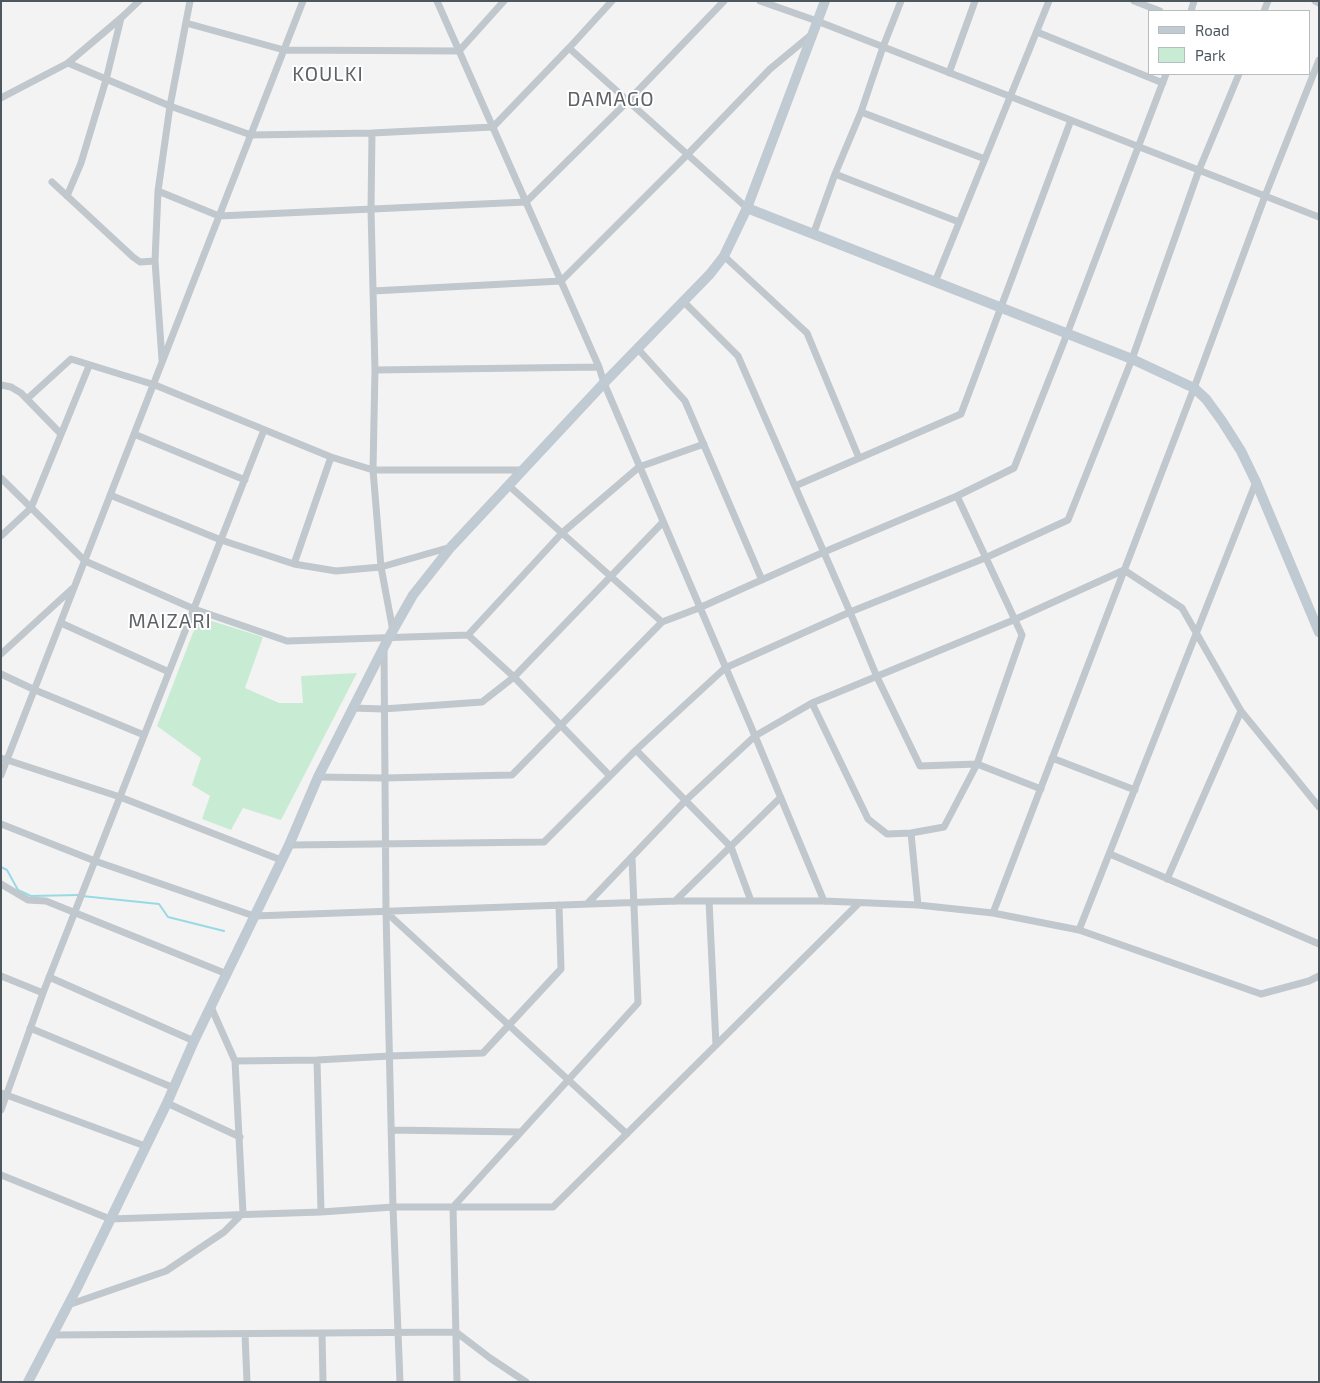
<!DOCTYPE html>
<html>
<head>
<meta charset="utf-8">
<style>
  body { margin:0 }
  #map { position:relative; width:1320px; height:1383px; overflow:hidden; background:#f4f3f3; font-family:"Exo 2",sans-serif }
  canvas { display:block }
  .frame { position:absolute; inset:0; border:2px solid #4c575e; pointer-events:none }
  .legend { position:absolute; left:1148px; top:10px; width:162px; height:65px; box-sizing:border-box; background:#fff; border:1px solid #b7bcbf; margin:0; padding:6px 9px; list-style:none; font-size:15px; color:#4c575e }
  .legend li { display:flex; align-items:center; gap:10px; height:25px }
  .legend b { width:25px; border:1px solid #b7bcbf }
</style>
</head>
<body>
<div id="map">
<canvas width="1320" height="1383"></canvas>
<div class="frame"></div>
<ul class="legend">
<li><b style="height:6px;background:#c0cad2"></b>Road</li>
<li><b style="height:14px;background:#c7ecd3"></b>Park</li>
</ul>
</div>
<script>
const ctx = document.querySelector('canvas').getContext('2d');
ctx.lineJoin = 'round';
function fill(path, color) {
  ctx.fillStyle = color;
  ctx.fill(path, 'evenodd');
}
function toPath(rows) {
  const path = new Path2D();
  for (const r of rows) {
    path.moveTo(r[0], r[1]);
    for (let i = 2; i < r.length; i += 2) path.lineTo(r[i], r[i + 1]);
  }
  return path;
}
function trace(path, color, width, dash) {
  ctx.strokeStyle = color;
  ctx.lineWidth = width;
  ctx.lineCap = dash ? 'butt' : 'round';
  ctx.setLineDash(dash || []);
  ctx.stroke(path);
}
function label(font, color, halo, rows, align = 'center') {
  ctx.font = font + ' "Exo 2",sans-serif';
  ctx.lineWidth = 4;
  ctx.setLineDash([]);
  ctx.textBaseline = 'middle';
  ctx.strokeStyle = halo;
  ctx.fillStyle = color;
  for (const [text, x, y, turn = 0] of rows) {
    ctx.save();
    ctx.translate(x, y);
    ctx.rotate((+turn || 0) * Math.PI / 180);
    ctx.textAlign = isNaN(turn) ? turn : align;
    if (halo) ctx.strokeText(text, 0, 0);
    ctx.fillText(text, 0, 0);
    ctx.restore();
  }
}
fill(toPath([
  [199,617,263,637,245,688,279,703,303,703,301,676,357,673,281,820,243,808,231,830,202,819,210,796,192,785,201,758,157,726]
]), '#c7ecd3');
trace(toPath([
  [1,867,7,870,18,890,31,896,78,895],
  [82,896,159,904,168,917,224,931]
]), '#98dae4', 2);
trace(toPath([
  [437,1,599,367,604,383,755,736,824,901],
  [760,1,817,21,1319,217],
  [1134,1,1160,11],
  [1315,1,1319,3],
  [1191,11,1194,1],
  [1264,11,1268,1],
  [186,23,284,50,459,51,504,1],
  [1037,32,1163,83],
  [569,48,747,208],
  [68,63,170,106,251,135,372,133,493,127,569,48,612,1],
  [949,73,975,1],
  [1,98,68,63,121,18,139,1],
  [861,112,985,159],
  [372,133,371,210,375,370,373,470,381,567,393,631],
  [835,174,959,222],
  [52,182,133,257,140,262,155,261],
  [158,191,219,216,526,202,628,101,724,1],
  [67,196,81,163,106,80,121,18],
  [813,235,835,174,861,112,883,47,901,1],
  [724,256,807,333,859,458],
  [935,282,1049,1],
  [373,291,561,281,687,155,770,69,811,35],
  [684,302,738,356,850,612,877,677,920,766,977,764,1041,789],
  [638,349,685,401,762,580],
  [162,360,155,261,158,191,170,106,190,1],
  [375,370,599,367],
  [1,385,11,387,21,393,61,434],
  [27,399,71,359,155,385,331,457,373,470,523,470],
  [134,434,245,480],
  [1,478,85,561,194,609,287,641,468,635,562,533,639,467,704,444],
  [508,485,662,622],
  [795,486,961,414,1071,120],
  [110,495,221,540,294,564,336,571,381,567,451,547],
  [1,536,31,508,89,366],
  [294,564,331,457],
  [61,623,169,672],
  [468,635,514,677,610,776],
  [384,649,386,912,393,1207,400,1382],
  [1,654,73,588],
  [1,674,35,690,144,735],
  [812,703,868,819,887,834,911,833,944,827,977,764,1022,635,957,496],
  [352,708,383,709,482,702,514,677,663,522],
  [636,750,731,847,751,901],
  [1,758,120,797,281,860],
  [1052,758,1135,790],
  [1,775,303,1],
  [318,777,385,778,512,775,662,622,699,608,824,552,957,496,1014,468,1067,334,1166,74],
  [1,824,95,861,254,916,675,901,824,901,918,905,993,913,1079,930,1261,994,1309,981,1319,976],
  [911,833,918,905],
  [289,845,544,842,636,750,725,668,850,612,985,558,1068,520,1132,359,1199,170,1239,74],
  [1110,854,1319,944],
  [1167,879,1241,711],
  [1,884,28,900,46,901,227,974],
  [675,901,780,798],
  [709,901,716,1045],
  [587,904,685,801,755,736,812,703,1016,619,1124,570,1182,608,1241,711,1319,807],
  [386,912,627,1134],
  [993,913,1194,388,1265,196,1319,60],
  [1079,930,1256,482],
  [1,976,43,993],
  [49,977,194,1041],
  [30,1028,174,1088],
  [317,1060,321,1212],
  [235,1061,317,1060,390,1056,483,1053,561,969,559,905],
  [1,1093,145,1146],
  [167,1103,240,1137],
  [1,1110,43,993,264,430],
  [391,1130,520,1132],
  [1,1175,110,1219,321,1212,393,1207,553,1207,859,903],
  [68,1305,166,1271,224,1232,243,1213,235,1061,211,1007],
  [322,1333,323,1382],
  [245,1334,247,1382],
  [52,1335,456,1332,490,1358,526,1382],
  [457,1382,453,1207,638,1003,632,858]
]), '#c0c7cd', 7);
trace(toPath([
  [747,208,1132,359,1194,388,1206,399,1222,421,1241,451,1256,482,1319,632],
  [28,1382,78,1286,167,1103,194,1041,289,845,318,777,388,639,413,595,451,547,604,383,710,274,724,256,747,208,825,1]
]), '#c0cad2', 10);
ctx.letterSpacing = '1px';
label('20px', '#5f6367', '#fff', [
  ["KOULKI",328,74],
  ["DAMAGO",611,99],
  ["MAIZARI",170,621]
]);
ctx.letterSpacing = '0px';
</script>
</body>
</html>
